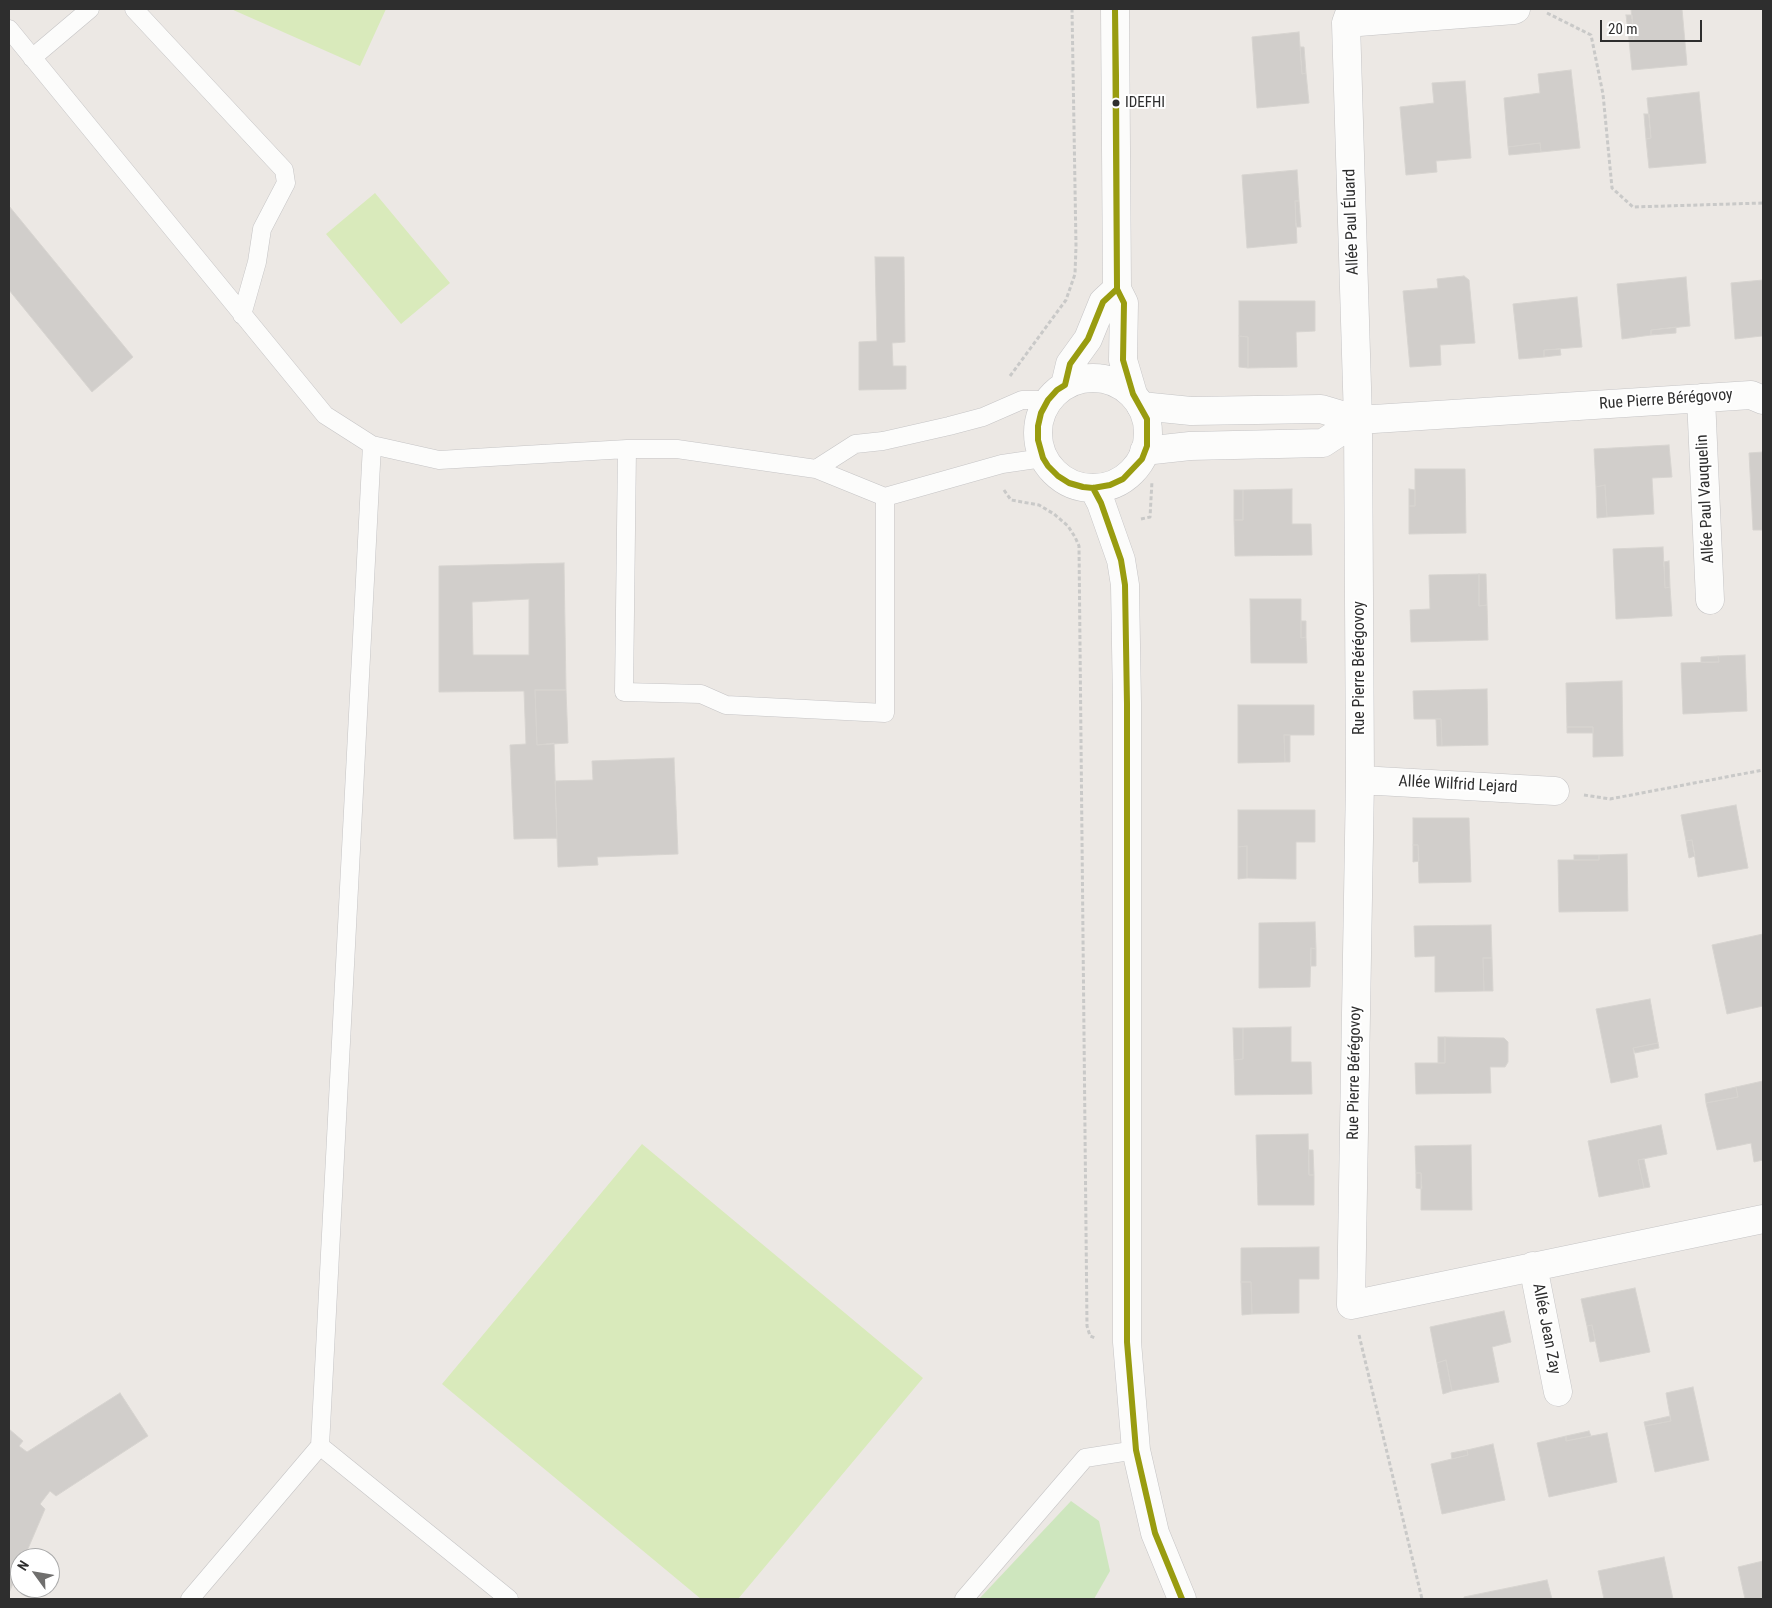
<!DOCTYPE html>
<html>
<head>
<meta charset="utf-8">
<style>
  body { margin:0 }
  #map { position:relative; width:1772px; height:1608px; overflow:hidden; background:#ece8e4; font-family:"Roboto Condensed",sans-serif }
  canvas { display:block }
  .frame { position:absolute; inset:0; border:10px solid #2e2e2e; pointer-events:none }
  .north { position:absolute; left:10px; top:1548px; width:50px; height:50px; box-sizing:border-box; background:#fff; border:1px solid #ababab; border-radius:50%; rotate:302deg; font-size:14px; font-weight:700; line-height:20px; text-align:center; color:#2e2e2e }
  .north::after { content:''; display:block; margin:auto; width:18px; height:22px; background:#706f6e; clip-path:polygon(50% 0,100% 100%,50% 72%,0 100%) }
  .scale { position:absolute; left:1600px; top:20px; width:102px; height:22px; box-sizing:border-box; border:2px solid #2e2e2e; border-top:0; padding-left:6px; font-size:15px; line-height:18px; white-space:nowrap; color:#2e2e2e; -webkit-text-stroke:4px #fff; paint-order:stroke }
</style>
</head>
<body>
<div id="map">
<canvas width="1772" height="1608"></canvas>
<div class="frame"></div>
<div class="north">N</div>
<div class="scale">20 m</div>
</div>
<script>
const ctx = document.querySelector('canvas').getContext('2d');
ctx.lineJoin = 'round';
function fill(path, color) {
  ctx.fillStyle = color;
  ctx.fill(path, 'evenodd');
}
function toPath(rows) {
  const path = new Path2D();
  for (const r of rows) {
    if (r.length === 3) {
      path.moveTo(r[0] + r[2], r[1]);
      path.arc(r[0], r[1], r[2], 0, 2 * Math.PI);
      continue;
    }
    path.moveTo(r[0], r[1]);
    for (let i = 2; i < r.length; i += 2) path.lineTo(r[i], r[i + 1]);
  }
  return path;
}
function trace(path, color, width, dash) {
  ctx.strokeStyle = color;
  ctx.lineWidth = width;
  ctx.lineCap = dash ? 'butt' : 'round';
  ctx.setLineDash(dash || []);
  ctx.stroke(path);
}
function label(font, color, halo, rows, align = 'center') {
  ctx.font = font + ' "Roboto Condensed",sans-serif';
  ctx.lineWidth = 4;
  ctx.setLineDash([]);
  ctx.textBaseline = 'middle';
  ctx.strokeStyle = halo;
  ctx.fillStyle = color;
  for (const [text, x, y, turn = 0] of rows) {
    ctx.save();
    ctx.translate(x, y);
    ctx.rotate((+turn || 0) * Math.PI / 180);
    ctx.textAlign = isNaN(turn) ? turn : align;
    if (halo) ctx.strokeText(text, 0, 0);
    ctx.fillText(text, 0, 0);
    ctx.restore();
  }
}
fill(toPath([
  [1071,1501,1099,1521,1110,1571,1094,1599,979,1599]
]), '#cee6be');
fill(toPath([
  [231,9,386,9,360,66],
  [375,193,450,283,401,324,326,234],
  [642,1144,923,1378,738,1599,701,1599,442,1384]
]), '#d9eabb');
const building = toPath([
  [1631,9,1682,9,1687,65,1632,70,1629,40,1634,40,1631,9],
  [1626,15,1632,15,1634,40,1629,40,1626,15],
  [1299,32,1302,74,1306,73,1309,103,1257,108,1252,37,1299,32],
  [1300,47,1304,47,1306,73,1302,74,1300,47],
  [1571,70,1580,148,1541,152,1540,143,1508,147,1504,98,1540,93,1538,74,1571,70],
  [1465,81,1471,158,1436,161,1437,172,1406,175,1400,107,1434,103,1432,83,1465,81],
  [1699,92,1706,163,1649,168,1646,139,1651,138,1647,98,1699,92],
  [1644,114,1649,114,1651,138,1646,139,1644,114],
  [1540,143,1541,152,1509,155,1508,147,1540,143],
  [1297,170,1299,201,1295,201,1297,243,1247,248,1242,175,1297,170],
  [1295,201,1299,201,1301,227,1296,227,1295,201],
  [9,206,133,357,92,392,9,290,9,206],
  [875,257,904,257,905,342,892,343,893,366,906,366,906,389,859,390,859,342,877,341,875,257],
  [1464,276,1469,280,1475,343,1440,345,1441,365,1410,367,1403,291,1438,288,1437,279,1464,276],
  [1686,277,1690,326,1651,330,1651,335,1622,339,1617,284,1686,277],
  [1763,280,1762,336,1735,339,1731,283,1763,280],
  [1577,297,1582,347,1544,350,1544,357,1519,359,1513,304,1577,297],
  [1239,301,1315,301,1315,331,1296,332,1297,367,1248,368,1248,337,1239,336,1239,301],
  [1676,327,1676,333,1651,335,1651,330,1676,327],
  [1239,336,1248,337,1248,368,1239,367,1239,336],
  [1560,349,1561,355,1544,357,1544,350,1560,349],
  [1669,445,1672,477,1652,478,1654,514,1607,517,1605,485,1596,487,1594,449,1669,445],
  [1763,452,1763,530,1753,530,1749,453,1763,452],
  [1415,469,1465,469,1466,533,1409,534,1409,506,1415,506,1415,469],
  [1605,485,1607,517,1597,518,1596,487,1605,485],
  [1292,489,1292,524,1311,524,1312,555,1235,556,1234,520,1243,520,1243,490,1292,489],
  [1409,489,1415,490,1415,506,1409,506,1409,489],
  [1234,490,1243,490,1243,520,1234,520,1234,490],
  [1663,547,1665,588,1670,587,1672,616,1616,619,1613,549,1663,547],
  [1669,561,1670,587,1665,588,1664,562,1669,561],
  [564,563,566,690,535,690,537,745,554,743,557,838,514,839,510,745,526,744,524,691,439,692,439,566,564,563],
  [529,599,529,655,473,655,472,602,529,599],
  [1479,574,1479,606,1487,605,1488,640,1411,642,1410,610,1430,609,1429,575,1479,574],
  [1479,574,1486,574,1487,605,1479,606,1479,574],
  [1250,599,1301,599,1301,638,1306,637,1307,663,1251,663,1250,599],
  [1301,621,1306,621,1306,637,1301,638,1301,621],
  [1745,655,1747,711,1683,714,1681,663,1719,662,1718,656,1745,655],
  [1718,656,1719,662,1701,662,1701,657,1718,656],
  [1622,681,1623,756,1593,757,1593,727,1567,727,1566,683,1622,681],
  [1487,689,1488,745,1442,746,1441,719,1414,719,1413,691,1487,689],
  [535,690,566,690,568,743,537,745,535,690],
  [1238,705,1314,705,1314,735,1284,735,1285,762,1238,763,1238,705],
  [1436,719,1441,719,1442,746,1437,746,1436,719],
  [1567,727,1593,727,1593,733,1567,733,1567,727],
  [1284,735,1290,735,1290,762,1285,762,1284,735],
  [674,758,678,854,597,857,598,865,558,867,555,781,593,780,592,761,674,758],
  [1736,805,1748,868,1698,877,1692,840,1686,841,1681,815,1736,805],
  [1238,810,1315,810,1315,842,1296,842,1296,879,1247,878,1247,846,1238,847,1238,810],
  [1413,818,1469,818,1471,882,1419,883,1418,845,1413,845,1413,818],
  [1692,840,1695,856,1689,858,1686,841,1692,840],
  [1413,845,1418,845,1419,861,1413,862,1413,845],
  [1247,846,1247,878,1238,879,1238,847,1247,846],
  [1627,854,1628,911,1559,912,1558,860,1599,860,1599,855,1627,854],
  [1574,855,1599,855,1599,860,1574,860,1574,855],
  [1315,922,1316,949,1311,948,1310,987,1259,988,1259,923,1315,922],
  [1491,925,1492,958,1483,958,1484,991,1435,992,1435,956,1415,957,1414,926,1491,925],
  [1763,934,1763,1006,1727,1014,1712,945,1763,934],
  [1311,948,1316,949,1316,966,1311,966,1311,948],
  [1483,958,1492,958,1493,991,1484,991,1483,958],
  [1650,999,1658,1043,1633,1048,1638,1077,1611,1083,1596,1009,1650,999],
  [1291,1027,1291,1062,1311,1062,1312,1094,1235,1095,1234,1060,1243,1059,1243,1028,1291,1027],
  [1233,1028,1243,1028,1243,1059,1234,1060,1233,1028],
  [1438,1037,1445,1037,1445,1063,1438,1063,1438,1037],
  [1445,1037,1504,1038,1508,1042,1508,1062,1505,1067,1490,1067,1491,1093,1416,1094,1415,1063,1445,1063,1445,1037],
  [1658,1043,1659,1048,1635,1053,1633,1048,1658,1043],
  [1763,1081,1763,1160,1754,1162,1751,1143,1717,1150,1706,1103,1738,1097,1736,1087,1763,1081],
  [1736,1087,1738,1097,1706,1103,1705,1094,1736,1087],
  [1661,1125,1667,1154,1638,1160,1644,1188,1599,1197,1588,1141,1661,1125],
  [1308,1134,1309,1175,1314,1175,1314,1205,1258,1205,1256,1135,1308,1134],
  [1471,1145,1472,1210,1421,1210,1421,1173,1416,1173,1415,1146,1471,1145],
  [1309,1150,1313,1150,1314,1175,1309,1175,1309,1150],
  [1644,1159,1650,1187,1644,1188,1638,1160,1644,1159],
  [1416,1173,1421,1173,1422,1189,1416,1188,1416,1173],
  [1319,1247,1319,1279,1299,1279,1299,1313,1252,1314,1251,1282,1241,1282,1241,1248,1319,1247],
  [1241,1282,1251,1282,1252,1314,1242,1315,1241,1282],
  [1635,1288,1650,1352,1600,1362,1592,1325,1587,1326,1581,1299,1635,1288],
  [1504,1311,1511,1342,1492,1347,1499,1382,1452,1391,1446,1360,1437,1363,1430,1327,1504,1311],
  [1592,1325,1595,1341,1590,1342,1587,1326,1592,1325],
  [1446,1360,1452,1391,1443,1394,1437,1363,1446,1360],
  [1693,1387,1709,1460,1655,1472,1645,1426,1671,1421,1666,1393,1693,1387],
  [120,1393,148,1436,56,1496,50,1491,40,1504,45,1509,24,1558,20,1558,20,1567,9,1593,9,1429,23,1441,19,1446,27,1452,120,1393],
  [1670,1416,1671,1421,1645,1426,1644,1422,1670,1416],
  [1589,1431,1591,1436,1566,1441,1566,1436,1589,1431],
  [1607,1433,1617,1482,1549,1497,1537,1443,1566,1436,1566,1441,1607,1433],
  [1493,1444,1505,1500,1442,1514,1431,1464,1468,1455,1467,1450,1493,1444],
  [1467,1450,1468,1455,1452,1459,1451,1453,1467,1450],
  [1664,1557,1673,1599,1604,1599,1598,1571,1664,1557],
  [1763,1561,1763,1599,1745,1599,1738,1567,1763,1561],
  [1547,1580,1552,1599,1464,1599,1464,1597,1547,1580]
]);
fill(building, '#d1cecb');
trace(building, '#d7d4d0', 1);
const service = toPath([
  [134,9,284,170,286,183,262,229,257,262,242,315],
  [9,29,325,415,372,445,439,460,627,449,677,449,816,469,885,497,1002,464,1043,458],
  [32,58,90,9],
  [372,445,320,1446,509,1599],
  [627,449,624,692,701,694,726,705,885,713,885,497],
  [816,469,855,444,883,441,949,426,983,417,1022,400,1048,400],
  [190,1599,320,1446],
  [964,1599,1085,1458,1136,1450]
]);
const minor = toPath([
  [1351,9,1346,23,1358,420,1360,780,1351,1305,1763,1219],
  [1346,23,1514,10,1516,9],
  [1701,398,1710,600],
  [1141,406,1191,411,1321,409,1358,420,1751,395,1763,400],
  [1144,451,1190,446,1323,443,1358,420],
  [1360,780,1555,791],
  [1533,1266,1558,1392]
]);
const tertiary = toPath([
  [1115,9,1117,289,1124,303,1123,360,1133,394],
  [1093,433,55],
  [1065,385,1070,364,1088,339,1103,302,1117,289],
  [1093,488,1101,503,1121,560,1125,585,1127,704,1127,1342,1136,1450,1155,1533,1182,1599]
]);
trace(service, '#c5c4c5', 19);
trace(minor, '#c5c4c5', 29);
trace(tertiary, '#c5c4c5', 29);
trace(toPath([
  [1547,13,1591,35,1603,94,1612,188,1633,207,1763,203],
  [1010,376,1066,300,1075,274,1076,246,1072,9],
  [1004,490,1011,500,1039,505,1054,514,1068,526,1075,537,1079,546,1087,1326,1090,1336,1095,1338],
  [1141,519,1150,517,1152,481],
  [1584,795,1610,799,1763,770],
  [1359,1335,1422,1599]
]), '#c9c9c8', 3, [4, 2.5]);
trace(service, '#fcfcfb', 18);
trace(minor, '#fcfcfb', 28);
trace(tertiary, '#fcfcfb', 28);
trace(toPath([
  [1115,9,1116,76,1117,289,1115,9],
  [1117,289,1124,303,1123,360,1133,394,1147,419,1147,446,1142,459,1123,479,1110,485,1093,488,1083,487,1069,483,1058,476,1048,466,1043,458,1038,440,1038,426,1041,413,1048,400,1057,390,1065,385,1070,364,1088,339,1103,302,1117,289],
  [1093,488,1101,503,1121,560,1125,585,1127,704,1127,1342,1136,1450,1155,1533,1182,1599]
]), '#999c10', 6);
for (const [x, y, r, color] of [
  [1116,103,4.5,"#2e2e2e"]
]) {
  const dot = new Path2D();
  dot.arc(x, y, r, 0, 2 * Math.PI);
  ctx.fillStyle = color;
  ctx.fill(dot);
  trace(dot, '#fff', 2);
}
label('15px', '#2e2e2e', '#fff', [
  ["IDEFHI",1125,103]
], 'left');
label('16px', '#2e2e2e', '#fff', [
  ["Allée Paul Éluard",1352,222,-92],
  ["Rue Pierre Bérégovoy",1666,400,-4],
  ["Allée Paul Vauquelin",1706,499,-93],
  ["Rue Pierre Bérégovoy",1360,668,-90],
  ["Allée Wilfrid Lejard",1458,785,3],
  ["Rue Pierre Bérégovoy",1355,1073,-89],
  ["Allée Jean Zay",1546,1329,79]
]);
</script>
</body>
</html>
